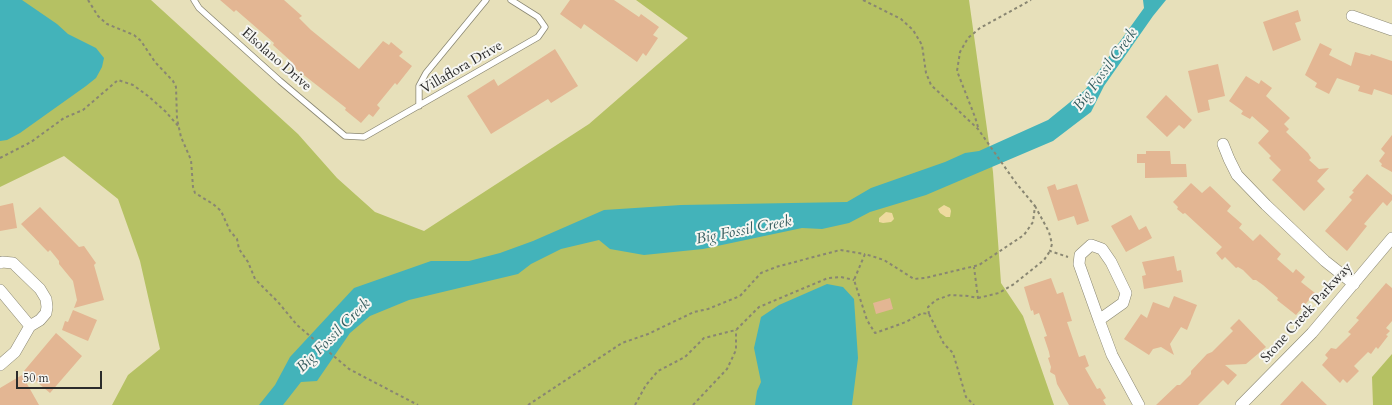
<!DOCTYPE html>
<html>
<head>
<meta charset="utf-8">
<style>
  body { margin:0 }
  #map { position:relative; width:1392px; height:405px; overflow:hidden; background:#e7e0ba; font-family:Cardo,serif }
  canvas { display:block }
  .scale { position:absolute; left:16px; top:371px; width:86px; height:18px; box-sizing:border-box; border:2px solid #2b2b2b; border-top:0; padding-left:5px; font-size:12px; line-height:14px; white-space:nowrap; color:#2b2b2b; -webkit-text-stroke:3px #f6f6f2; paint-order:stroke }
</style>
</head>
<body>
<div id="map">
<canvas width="1392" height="405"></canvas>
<div class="scale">50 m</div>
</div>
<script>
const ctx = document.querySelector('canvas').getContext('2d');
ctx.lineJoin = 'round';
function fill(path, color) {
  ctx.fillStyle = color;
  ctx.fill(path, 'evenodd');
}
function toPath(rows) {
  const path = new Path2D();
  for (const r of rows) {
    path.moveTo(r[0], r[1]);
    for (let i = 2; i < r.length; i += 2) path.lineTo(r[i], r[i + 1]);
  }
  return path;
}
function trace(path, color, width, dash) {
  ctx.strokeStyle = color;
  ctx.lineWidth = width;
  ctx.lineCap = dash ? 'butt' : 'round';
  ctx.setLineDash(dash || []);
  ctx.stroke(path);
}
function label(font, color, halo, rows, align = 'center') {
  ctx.font = font + ' Cardo,serif';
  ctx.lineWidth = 4;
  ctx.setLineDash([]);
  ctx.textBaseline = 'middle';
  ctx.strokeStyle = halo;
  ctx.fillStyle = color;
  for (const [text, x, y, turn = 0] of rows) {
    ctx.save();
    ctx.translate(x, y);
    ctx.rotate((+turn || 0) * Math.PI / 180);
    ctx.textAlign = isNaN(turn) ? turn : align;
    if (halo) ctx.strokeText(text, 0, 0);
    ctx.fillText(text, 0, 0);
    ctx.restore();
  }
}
fill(toPath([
  [0,0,151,0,298,134,337,178,375,212,424,231,589,124,688,38,636,0,969,0,993,172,1001,283,1023,316,1054,405,112,405,128,375,160,349,140,261,118,199,64,156,0,187],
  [1392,354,1392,405,1373,405,1372,377]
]), '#b5c163');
fill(toPath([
  [944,205,950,208,951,211,950,217,946,217,940,213,938,209],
  [886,212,892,213,894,219,891,222,883,223,879,222,879,218]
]), '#eeda9e');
fill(toPath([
  [0,0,22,0,57,24,68,34,96,48,104,58,102,67,96,78,86,86,20,133,7,140,0,141],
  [1143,0,1166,0,1153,16,1104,86,1091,112,1053,141,926,195,870,212,849,223,822,229,802,228,703,249,644,255,610,249,599,240,561,249,531,264,518,274,409,300,370,316,350,333,317,381,301,382,283,405,259,405,275,385,290,357,354,288,431,261,469,261,500,253,533,241,604,210,681,205,847,202,871,188,945,162,965,153,979,151,1048,120,1085,90,1144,8],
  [827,284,843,287,854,299,858,358,852,405,755,405,757,391,761,382,754,348,761,317,779,305]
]), '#43b3ba');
fill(toPath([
  [220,0,284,0,302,16,299,18,311,30,359,69,383,41,389,45,391,42,403,52,399,56,412,66,397,85,395,83,377,105,380,108,373,117,369,114,361,123,345,110,346,108,291,65,293,63,273,45,274,43,236,10,234,12],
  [570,0,614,0,639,17,641,14,659,27,653,35,658,38,646,56,643,53,637,62,584,24,581,29,560,14],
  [1298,10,1301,21,1295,23,1301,40,1273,51,1263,22],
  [1320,43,1332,49,1329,55,1351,66,1355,52,1370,56,1371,54,1392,61,1392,95,1374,89,1372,95,1358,91,1360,86,1337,78,1329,94,1315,87,1317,83,1305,75],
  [555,49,578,86,551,103,548,99,491,134,467,96,494,79,498,86],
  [1218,64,1225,96,1208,100,1210,110,1198,113,1188,71],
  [1246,76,1259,84,1261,80,1272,88,1266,96,1290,118,1284,124,1289,129,1286,132,1308,153,1311,158,1309,160,1319,169,1329,168,1317,181,1325,189,1304,211,1272,180,1281,170,1269,158,1271,156,1258,143,1269,131,1252,116,1250,119,1241,114,1243,111,1229,101],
  [1166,95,1192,120,1184,129,1179,125,1167,137,1146,117],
  [1392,135,1392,172,1381,166,1382,164,1379,161,1385,153,1381,149],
  [1146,151,1170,151,1171,164,1186,164,1187,177,1145,178,1145,163,1137,163,1137,154,1146,154],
  [1367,174,1392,195,1392,200,1387,206,1383,202,1364,224,1367,226,1347,251,1325,231,1352,200,1349,197,1354,192,1352,191],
  [1191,183,1202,193,1210,186,1231,206,1227,211,1242,224,1239,228,1253,241,1260,234,1281,254,1277,259,1293,273,1296,269,1305,277,1301,282,1315,293,1296,315,1277,300,1278,298,1263,285,1256,280,1253,280,1243,270,1238,267,1236,268,1225,257,1222,260,1216,253,1222,247,1185,213,1183,214,1177,209,1178,207,1173,202],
  [1055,184,1057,190,1077,184,1089,221,1077,225,1074,216,1058,221,1047,187],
  [13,203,17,228,0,231,0,206],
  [40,207,79,247,84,246,96,263,94,265,104,300,74,308,77,300,73,281,59,264,59,261,50,250,48,252,21,224],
  [1131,215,1139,230,1146,226,1152,238,1126,252,1111,226],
  [1174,256,1177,271,1181,270,1183,282,1144,289,1142,276,1146,275,1142,262],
  [1051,278,1057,294,1063,292,1072,321,1067,322,1079,357,1085,355,1089,366,1085,368,1097,389,1100,388,1106,398,1103,400,1106,405,1069,405,1057,384,1055,375,1050,372,1051,367,1048,358,1050,357,1049,352,1044,337,1047,336,1039,313,1034,315,1033,310,1031,311,1024,287],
  [1386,283,1392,288,1392,321,1386,328,1390,331,1386,335,1388,336,1378,349,1376,347,1371,354,1368,352,1354,366,1359,371,1347,383,1343,379,1340,383,1322,365,1328,358,1325,355,1331,348,1336,349,1351,334,1348,332,1359,320,1356,318],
  [1174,296,1197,305,1187,330,1181,327,1170,344,1174,355,1161,347,1153,349,1149,355,1124,339,1141,314,1147,318,1153,302,1169,308],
  [890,298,893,309,876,314,873,303],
  [73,310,97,320,88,341,62,330,65,321,68,322],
  [1239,319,1266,347,1246,364,1225,365,1237,375,1228,385,1223,380,1198,405,1156,405,1177,385,1180,385,1191,374,1191,371,1207,354,1212,352,1233,331,1230,328],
  [56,333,82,356,50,393,24,371],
  [22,375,39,405,0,405,0,388],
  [1302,381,1327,405,1280,405]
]), '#e3b693');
const lane = toPath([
  [194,0,199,8,280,81,345,136,364,137,538,37,545,27,538,17,511,0],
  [419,106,419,86,426,73,486,0]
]);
const street = toPath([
  [1352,16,1392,30],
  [1223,144,1229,159,1237,175,1266,205,1325,261,1354,284],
  [1091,245,1102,249,1111,262,1126,293,1123,303,1099,320,1079,264,1080,255,1091,245],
  [0,263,2,262,13,263,40,289,46,299,47,307,46,313,40,320,30,326,0,290],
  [1099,320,1112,355,1139,405],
  [0,365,15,352,30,326],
  [1241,405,1312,333,1392,238]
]);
trace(lane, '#898672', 7);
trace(street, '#898672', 12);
trace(toPath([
  [88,0,98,16,107,24,134,35,141,41,155,62,173,81,176,87,177,119,181,137,191,160,193,187,195,193,213,204,221,211,230,231,237,239,239,249,248,262,255,279,278,302,297,325,349,369,418,405],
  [863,0,901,19,913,30,922,45,926,73,931,85,978,129,1016,183,1035,206,1033,222,1024,235,979,265,925,278,914,279,884,260,865,254,854,280,867,320,875,333,906,322,922,313,929,314,944,344,953,353,966,397,974,405],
  [978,127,975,117,957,71,960,52,968,38,980,28,1031,0],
  [0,158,31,142,64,118,83,110,118,80,133,85,148,96,166,112,179,127],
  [1035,206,1049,232,1052,244,1050,251,1068,257],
  [978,298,999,293,1014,284,1044,260,1050,251],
  [929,314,928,307,936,300,950,295,968,296,978,298,974,267],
  [528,405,622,343,648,334,694,312,708,309,740,296,761,273,776,267,840,250,865,254],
  [635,405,646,385,658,371,685,357,704,338,736,330,759,307,828,278,841,277,854,280],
  [693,405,727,369,736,350,736,330]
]), '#898672', 2, [3, 3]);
trace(lane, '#fff', 5.5);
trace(street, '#fff', 11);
label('14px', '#2b2b2b', '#f6f6f2', [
  ["Elsolano Drive",276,60,41],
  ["Villaflora Drive",462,68,-30],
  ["Stone Creek Parkway",1307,313,-48]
]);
label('italic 15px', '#335b5d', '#f6f6f2', [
  ["Big Fossil Creek",1106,70,-54],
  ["Big Fossil Creek",744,231,-11],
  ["Big Fossil Creek",334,336,-45]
]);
</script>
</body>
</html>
